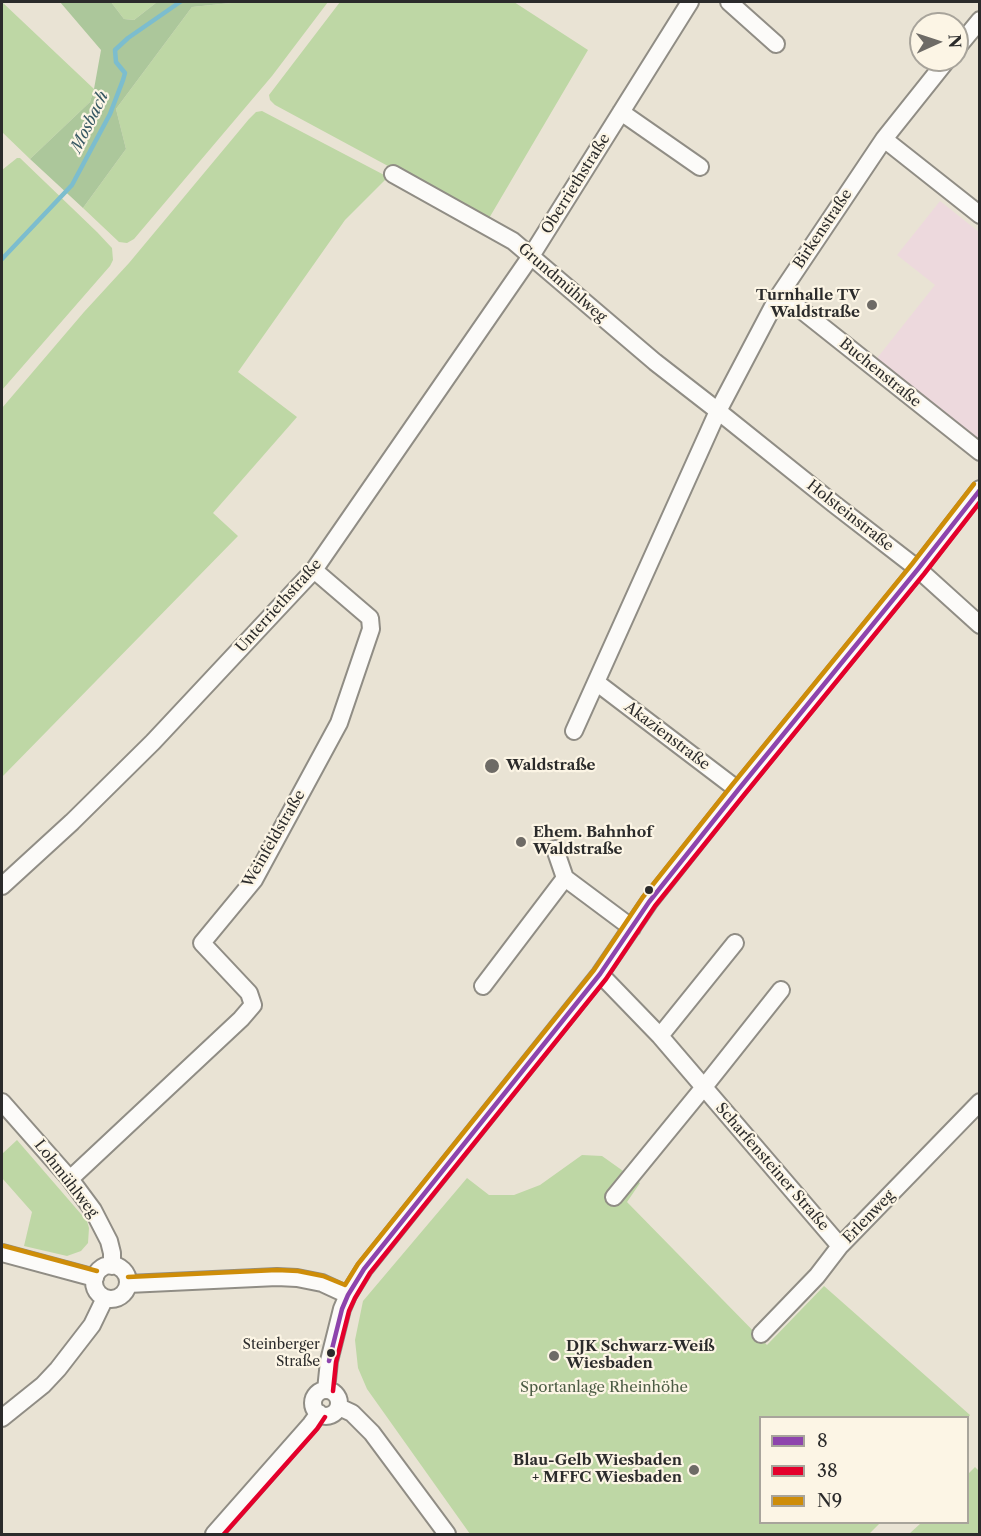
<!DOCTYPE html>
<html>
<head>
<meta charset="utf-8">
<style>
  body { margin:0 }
  #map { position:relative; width:981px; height:1536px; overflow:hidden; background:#e9e3d4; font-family:"Libre Caslon Text",serif }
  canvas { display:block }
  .frame { position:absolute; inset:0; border:3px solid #2b2b2b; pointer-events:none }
  .legend { position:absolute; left:759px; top:1416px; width:210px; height:108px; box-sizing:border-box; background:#fcf5e5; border:2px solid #a8a49b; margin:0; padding:8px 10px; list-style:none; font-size:18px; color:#2b2b2b }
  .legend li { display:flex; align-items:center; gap:12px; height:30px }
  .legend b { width:30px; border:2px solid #a8a49b }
  .north { position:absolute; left:909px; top:12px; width:60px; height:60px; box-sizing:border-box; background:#fcf5e5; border:2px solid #a8a49b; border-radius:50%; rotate:87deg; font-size:16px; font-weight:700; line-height:24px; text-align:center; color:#2b2b2b }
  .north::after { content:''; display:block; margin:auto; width:21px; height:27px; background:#6e6b66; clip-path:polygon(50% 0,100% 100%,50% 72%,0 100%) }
</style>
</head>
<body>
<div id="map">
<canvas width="981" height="1536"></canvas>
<div class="frame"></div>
<ul class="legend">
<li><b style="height:8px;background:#8e44ad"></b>8</li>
<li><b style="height:8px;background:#e4002b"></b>38</li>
<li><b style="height:8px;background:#ce8d09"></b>N9</li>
</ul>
<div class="north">N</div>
</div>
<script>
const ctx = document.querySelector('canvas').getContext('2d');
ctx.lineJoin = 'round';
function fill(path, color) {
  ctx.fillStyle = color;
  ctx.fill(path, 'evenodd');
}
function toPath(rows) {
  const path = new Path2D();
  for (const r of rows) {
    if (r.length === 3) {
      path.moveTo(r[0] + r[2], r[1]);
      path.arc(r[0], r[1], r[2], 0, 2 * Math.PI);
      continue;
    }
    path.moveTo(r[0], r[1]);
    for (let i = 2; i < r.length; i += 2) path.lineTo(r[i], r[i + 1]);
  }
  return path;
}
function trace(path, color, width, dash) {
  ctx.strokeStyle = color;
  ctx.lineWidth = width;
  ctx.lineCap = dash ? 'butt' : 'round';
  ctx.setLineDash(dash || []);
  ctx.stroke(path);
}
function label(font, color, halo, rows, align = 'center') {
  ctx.font = font + ' "Libre Caslon Text",serif';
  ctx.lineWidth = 4.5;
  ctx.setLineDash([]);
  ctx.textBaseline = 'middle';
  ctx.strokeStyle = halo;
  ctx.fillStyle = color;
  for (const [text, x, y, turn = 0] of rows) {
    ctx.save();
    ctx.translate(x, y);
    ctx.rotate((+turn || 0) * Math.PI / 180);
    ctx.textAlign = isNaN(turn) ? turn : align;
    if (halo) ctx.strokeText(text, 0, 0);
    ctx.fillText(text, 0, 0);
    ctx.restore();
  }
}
fill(toPath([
  [940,201,979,232,979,445,874,362,935,285,897,255]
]), '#edd9dd');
fill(toPath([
  [2,2,94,89,90,102,30,159,2,132],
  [111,2,157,2,134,20,124,19],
  [234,2,328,2,272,76,134,239,127,243,119,242,83,208,126,149,116,109,192,7,231,3],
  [340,2,514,2,588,50,488,220,275,105,270,100,269,95],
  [262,111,388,177,345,220,238,372,297,417,213,513,238,536,2,777,2,408,84,312,129,263,249,119,256,112],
  [17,158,20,158,97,232,112,248,113,260,110,266,2,390,2,170],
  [17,1140,87,1221,89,1228,88,1243,81,1251,67,1256,24,1246,32,1212,2,1178,2,1154],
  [582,1155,602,1156,640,1183,627,1202,767,1345,824,1286,970,1415,968,1418,760,1418,760,1522,880,1523,869,1534,483,1534,481,1533,480,1534,470,1534,367,1389,358,1368,355,1340,363,1301,467,1178,489,1195,514,1195,540,1185],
  [975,1467,979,1471,979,1534,909,1534,921,1523,968,1522,968,1474]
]), '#bed7a5');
fill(toPath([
  [60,2,111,2,124,19,134,20,157,2,234,2,231,3,192,7,116,109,126,149,83,208,30,159,90,102,94,89,101,50]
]), '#acc79b');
trace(toPath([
  [2,259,72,185,110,114,123,80,125,73,116,62,115,50,128,38,180,2]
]), '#7cbdce', 4.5);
const minor = toPath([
  [729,2,776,44],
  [957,48,980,20],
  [621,112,700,167],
  [884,139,980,215],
  [393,174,513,241,655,362,718,411,834,504,918,569,980,625],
  [778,297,795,305,980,452],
  [596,682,738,790],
  [574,731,718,411,778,297,884,139,947,60],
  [555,849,565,878,632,928],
  [2,886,72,822,153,742,314,570,531,256,690,2],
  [600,974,660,1036,840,1246],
  [483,986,565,878],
  [660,1036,735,943],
  [2,1102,70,1179,93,1210,109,1241,112,1253,112,1266],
  [70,1179,241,1019,253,1005,249,993,202,943,254,880,339,723,371,629,370,618,314,570],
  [614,1197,704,1087,781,990],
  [2,1253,95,1278],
  [111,1282,17],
  [128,1284,277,1277,297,1278,322,1283,348,1295],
  [761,1334,817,1276,840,1246,980,1102],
  [326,1390,329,1361,342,1309,348,1295,364,1269,600,974,649,902,738,790,918,569,980,489],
  [326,1403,13],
  [339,1407,352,1413,372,1433,447,1534],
  [2,1418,43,1385,58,1369,92,1325,105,1298],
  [214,1534,311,1424,319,1413]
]);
trace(minor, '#908d85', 20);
trace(minor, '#fcfbf9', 16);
trace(toPath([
  [329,1361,342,1309,348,1295,364,1269,600,974,649,902,738,790,918,569,980,490]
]), '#8e44ad', 4.5);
trace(toPath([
  [333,1391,336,1362,349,1311,355,1298,370,1273,606,979,655,906,744,795,924,574,980,502],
  [224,1534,317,1429,325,1417]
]), '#e4002b', 4.5);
trace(toPath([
  [4,1246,97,1271],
  [128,1277,277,1270,298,1271,323,1276,345,1285,358,1264,594,970,643,897,732,785,912,564,974,484]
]), '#ce8d09', 4.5);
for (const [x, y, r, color] of [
  [872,305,6,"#6e6b66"],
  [492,766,8,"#6e6b66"],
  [521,842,6,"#6e6b66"],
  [649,890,5,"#2b2b2b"],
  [331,1353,5,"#2b2b2b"],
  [554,1356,6,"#6e6b66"],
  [694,1470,6,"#6e6b66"]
]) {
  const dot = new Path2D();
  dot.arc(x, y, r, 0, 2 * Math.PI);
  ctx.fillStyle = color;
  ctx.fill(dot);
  trace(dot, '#fcf5e5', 2);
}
label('14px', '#2b2b2b', '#fcf5e5', [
  ["Steinberger",320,1345],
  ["Straße",320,1362]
], 'right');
label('15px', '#2b2b2b', '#fcf5e5', [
  ["Oberriethstraße",576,184,-58],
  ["Birkenstraße",823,229,-56],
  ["Grundmühlweg",562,283,41],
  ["Buchenstraße",880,373,39],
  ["Holsteinstraße",850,516,38],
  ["Unterriethstraße",279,606,-48],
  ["Akazienstraße",667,736,37],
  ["Weinfeldstraße",274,839,-60],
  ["Scharfensteiner Straße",772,1167,49],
  ["Lohmühlweg",66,1179,52],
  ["Erlenweg",869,1217,-46]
]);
label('bold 15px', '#2b2b2b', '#fcf5e5', [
  ["Turnhalle TV",860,296,"right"],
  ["Waldstraße",860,313,"right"],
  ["Waldstraße",506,766],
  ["Ehem. Bahnhof",533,833],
  ["Waldstraße",533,850],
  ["DJK Schwarz-Weiß",566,1347],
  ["Wiesbaden",566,1364],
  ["Blau-Gelb Wiesbaden",682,1461,"right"],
  ["+ MFFC Wiesbaden",682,1478,"right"]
], 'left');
label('15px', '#4c5c44', '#fcf5e5', [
  ["Sportanlage Rheinhöhe",604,1388]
]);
label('italic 16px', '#375863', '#fcf5e5', [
  ["Mosbach",90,122,-64]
]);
</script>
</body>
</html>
